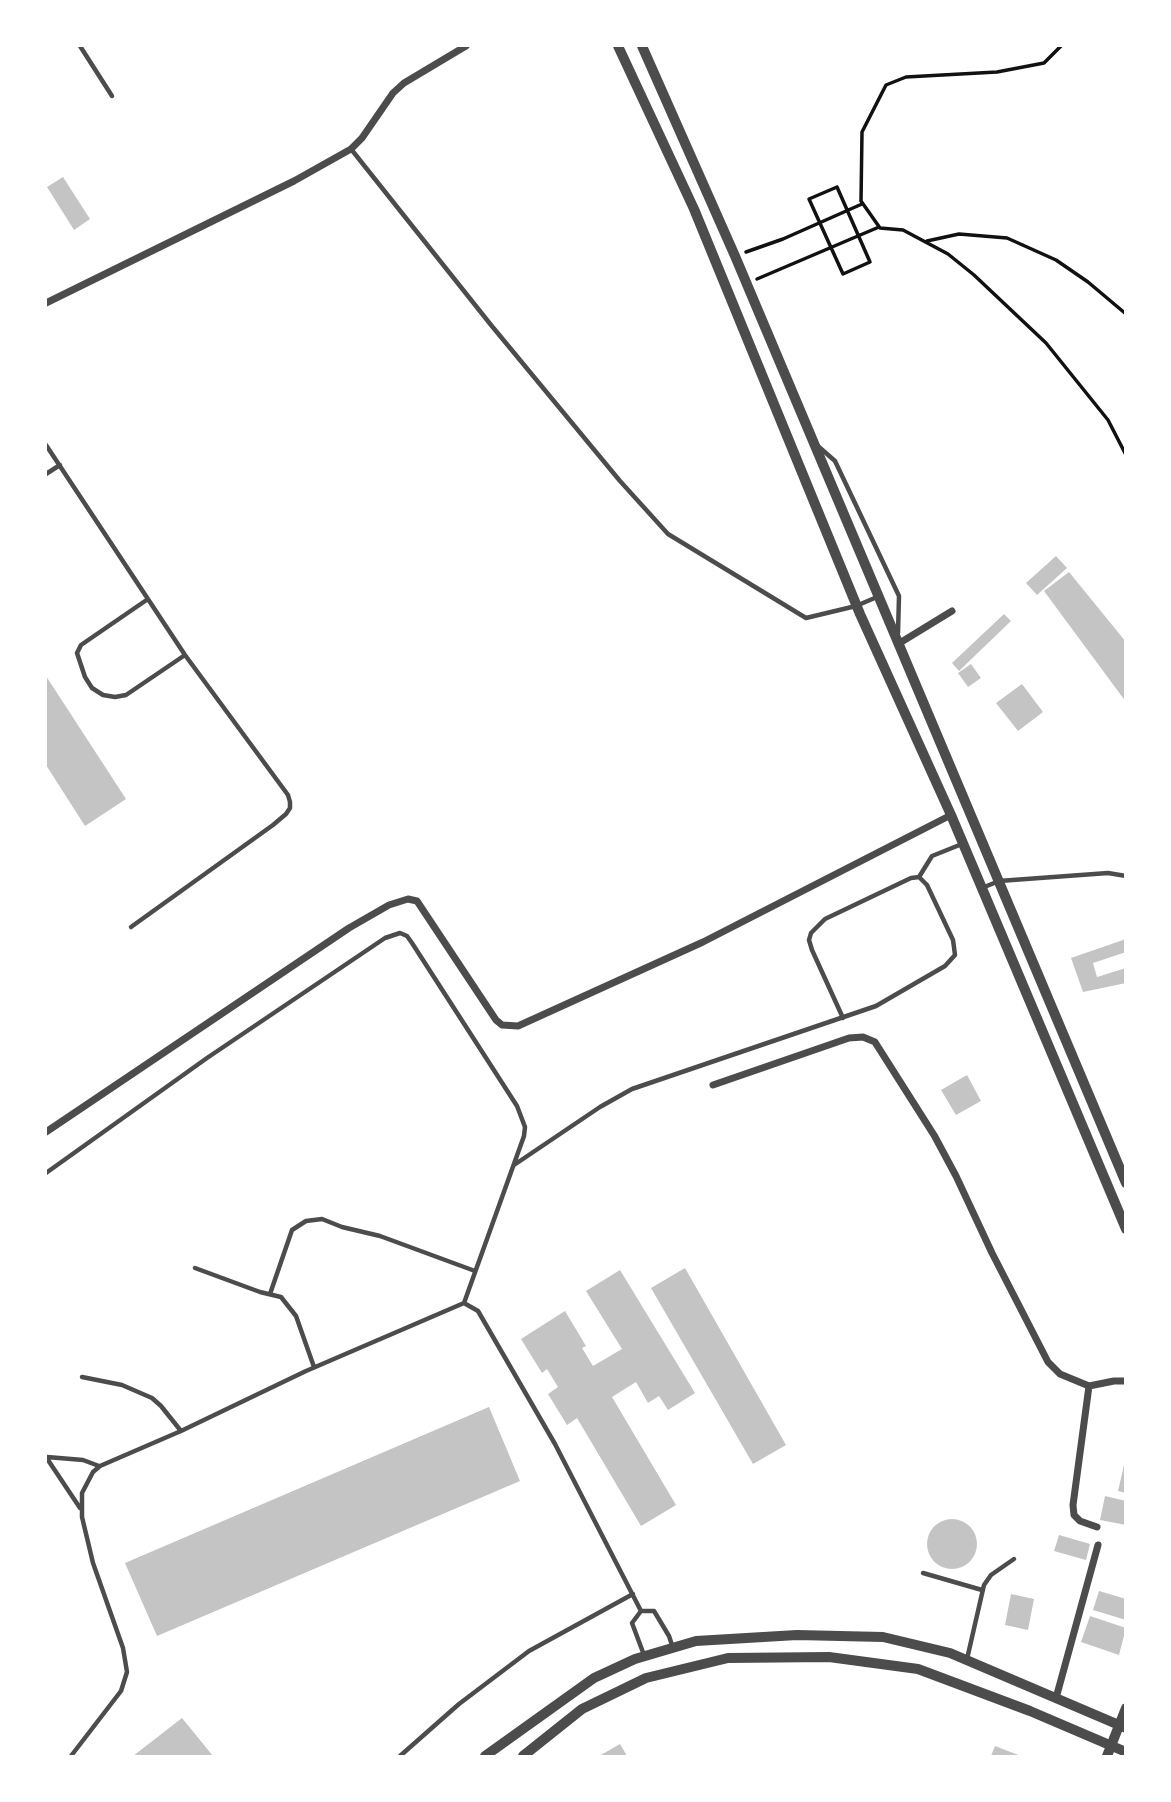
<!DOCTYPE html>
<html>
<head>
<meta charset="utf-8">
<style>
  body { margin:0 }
  #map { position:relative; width:1171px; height:1802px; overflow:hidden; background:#fff; font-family:Literata,serif }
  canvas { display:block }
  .frame { position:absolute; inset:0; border:47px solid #fff; pointer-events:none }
</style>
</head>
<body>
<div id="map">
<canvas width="1171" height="1802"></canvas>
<div class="frame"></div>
</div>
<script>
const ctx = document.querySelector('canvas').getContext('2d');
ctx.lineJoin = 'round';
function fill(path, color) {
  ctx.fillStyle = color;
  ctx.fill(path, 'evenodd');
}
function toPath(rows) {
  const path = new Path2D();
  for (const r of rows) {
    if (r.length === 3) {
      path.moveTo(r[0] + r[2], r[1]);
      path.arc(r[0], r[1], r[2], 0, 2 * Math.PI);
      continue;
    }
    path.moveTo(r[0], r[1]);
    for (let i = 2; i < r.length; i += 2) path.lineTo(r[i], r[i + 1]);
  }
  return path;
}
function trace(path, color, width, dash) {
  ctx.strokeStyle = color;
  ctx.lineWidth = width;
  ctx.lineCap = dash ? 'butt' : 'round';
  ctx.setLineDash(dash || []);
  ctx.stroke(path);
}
fill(toPath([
  [63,177,90,219,74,230,47,187],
  [1056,556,1067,568,1037,595,1026,583],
  [1069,572,1126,642,1126,702,1044,591],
  [1004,614,1011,621,959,671,952,663],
  [971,664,981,678,968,687,958,673],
  [46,676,126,799,85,826,46,765],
  [1022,684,1043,712,1018,731,996,703],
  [1126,939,1126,952,1093,963,1097,977,1126,968,1126,983,1083,992,1071,958],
  [967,1075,981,1101,956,1115,941,1090],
  [685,1268,786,1445,753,1464,651,1288],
  [620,1270,695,1393,668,1410,659,1396,648,1403,636,1382,612,1397,676,1505,641,1526,577,1418,567,1425,548,1394,558,1387,547,1369,542,1373,521,1339,565,1311,586,1346,582,1348,593,1366,622,1349,586,1291],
  [489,1407,520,1481,157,1636,125,1563],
  [1124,1465,1126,1465,1126,1493,1118,1491],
  [1105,1496,1126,1501,1126,1525,1100,1520],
  [952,1544,25],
  [1059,1535,1090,1544,1086,1560,1054,1551],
  [1099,1591,1126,1599,1126,1620,1093,1610],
  [1011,1594,1034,1599,1028,1630,1005,1625],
  [1090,1616,1126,1628,1119,1655,1081,1642],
  [182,1718,213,1756,133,1756],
  [620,1744,627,1756,599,1756],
  [995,1746,1021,1756,991,1756]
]), '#c4c4c4');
trace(toPath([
  [1061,46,1044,63,997,72,906,77,886,85,862,132,861,201,880,228,903,230,948,254,974,275,1046,343,1108,420,1126,455],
  [837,187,870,262,843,274,809,199,837,187],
  [927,241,959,234,1007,238,1056,260,1088,282,1126,314],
  [746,252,783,239,862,204],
  [757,279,879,227]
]), '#111', 3.5);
trace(toPath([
  [80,46,112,96],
  [351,149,491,325,620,481,668,534,806,618,856,606,877,597],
  [46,445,185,655,288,795,290,802,290,808,286,814,273,825,131,927],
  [819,447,835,461,899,596,898,633],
  [46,474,60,465],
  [148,599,81,645,77,653,85,677,92,688,103,695,115,697,126,695,185,655],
  [982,888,999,881,1108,873,1126,876],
  [843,1018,812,950,809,940,811,933,825,919,911,878,919,877,932,856,962,844],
  [514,1165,600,1107,632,1089,876,1006,945,966,955,955,953,940,927,885,919,877],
  [46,1173,207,1058,385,938,400,933,407,936,412,943,517,1106,525,1127,524,1136,464,1303],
  [195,1268,260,1292,281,1297,296,1316,314,1367],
  [270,1294,292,1230,306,1221,322,1219,342,1227,380,1236,475,1271],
  [82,1377,122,1385,152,1398,161,1406,181,1431],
  [46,1457,80,1508],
  [47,1457,83,1460,99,1466],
  [923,1573,982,1590],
  [641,1611,654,1611,669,1636,673,1648],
  [641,1611,632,1623,644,1655],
  [967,1659,984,1585,991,1575,1014,1559],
  [71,1756,121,1691,127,1672,123,1648,93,1563,82,1517,82,1493,93,1472,100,1466,181,1431,306,1371,464,1303,478,1311,555,1444,641,1611],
  [400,1756,459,1704,529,1651,633,1594]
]), '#4c4c4c', 4.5);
trace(toPath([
  [46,303,294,181,351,149,362,138,393,93,404,83,466,46],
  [898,644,952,611],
  [713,1085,849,1038,863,1037,875,1042,934,1135,956,1176,992,1253,1048,1362,1060,1374,1089,1386,1114,1381,1126,1381],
  [46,1132,349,928,389,905,408,899,417,901,496,1020,502,1025,518,1026,703,942,951,815],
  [1089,1386,1073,1505,1074,1515,1080,1521,1097,1527],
  [1056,1698,1098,1545]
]), '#4c4c4c', 7);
trace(toPath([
  [618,46,694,209,860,614,951,815,1126,1229],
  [642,46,735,256,1126,1183],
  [485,1756,594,1678,635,1659,696,1641,797,1635,883,1637,950,1653,1126,1728],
  [523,1756,582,1709,646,1678,728,1658,829,1657,918,1669,1030,1711,1126,1752],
  [1107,1756,1126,1708]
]), '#4c4c4c', 10);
</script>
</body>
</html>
